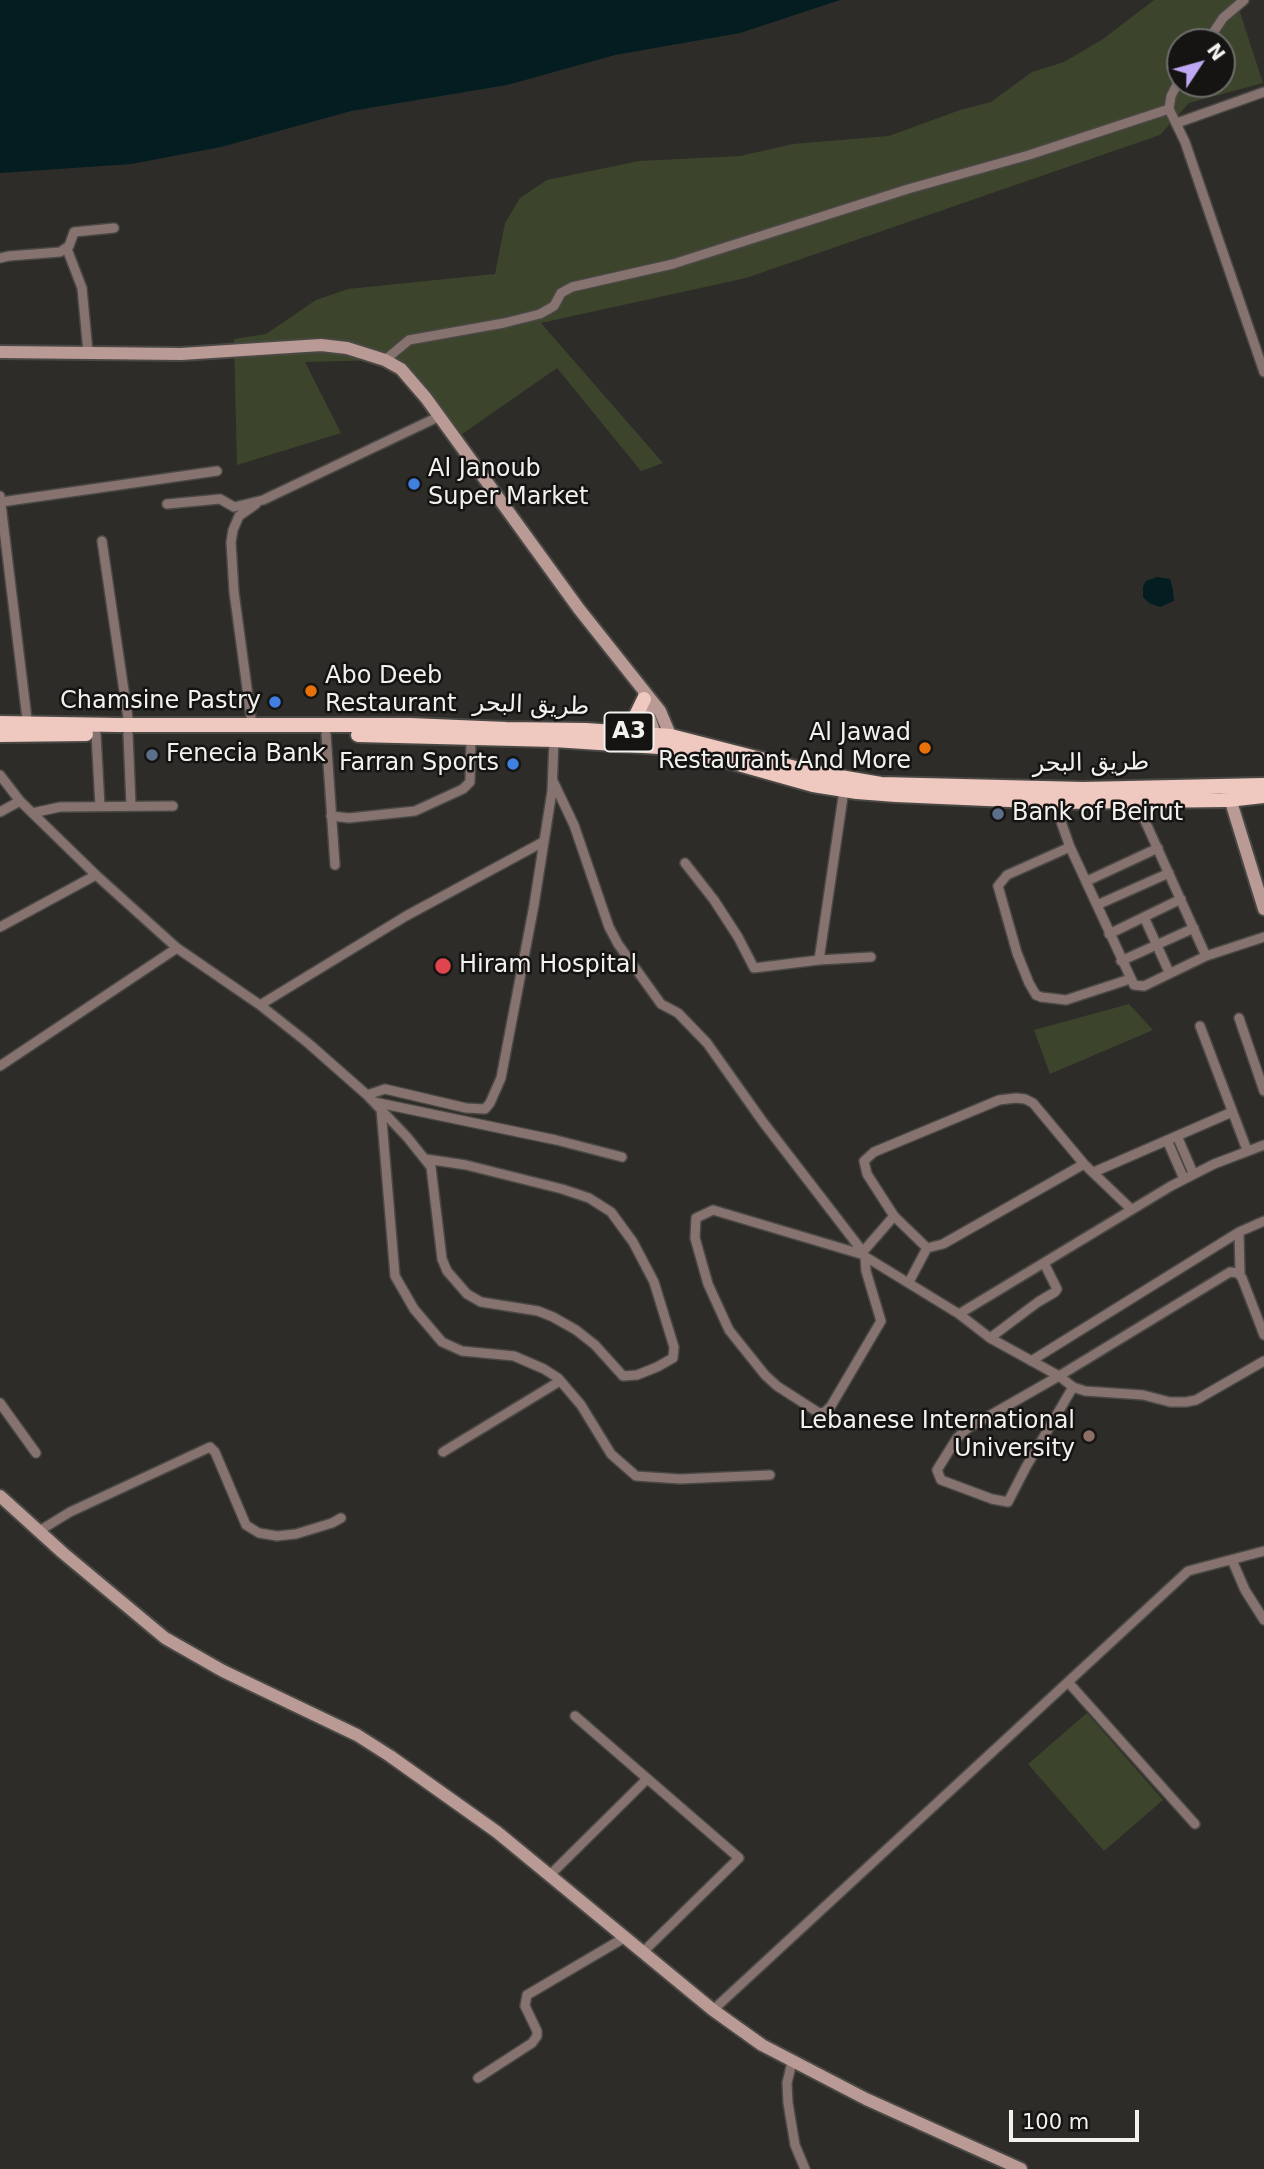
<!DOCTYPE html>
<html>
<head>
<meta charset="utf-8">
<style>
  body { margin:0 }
  #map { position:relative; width:1264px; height:2169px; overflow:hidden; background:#2d2c28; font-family:"DejaVu Sans",sans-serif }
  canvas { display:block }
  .north { position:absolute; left:1166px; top:28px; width:70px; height:70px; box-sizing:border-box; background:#151412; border:2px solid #6d6c6a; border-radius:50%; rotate:54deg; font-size:19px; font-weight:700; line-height:28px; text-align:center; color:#f2f1ee }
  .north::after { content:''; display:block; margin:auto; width:24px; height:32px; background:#bfa9f4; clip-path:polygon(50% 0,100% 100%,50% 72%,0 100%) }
  .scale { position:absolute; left:1009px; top:2110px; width:130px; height:32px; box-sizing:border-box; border:4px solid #f2f1ee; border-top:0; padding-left:9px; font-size:21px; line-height:24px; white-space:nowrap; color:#f2f1ee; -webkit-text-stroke:5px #151412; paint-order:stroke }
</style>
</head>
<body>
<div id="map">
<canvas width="1264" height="2169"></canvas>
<div class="north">N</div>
<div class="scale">100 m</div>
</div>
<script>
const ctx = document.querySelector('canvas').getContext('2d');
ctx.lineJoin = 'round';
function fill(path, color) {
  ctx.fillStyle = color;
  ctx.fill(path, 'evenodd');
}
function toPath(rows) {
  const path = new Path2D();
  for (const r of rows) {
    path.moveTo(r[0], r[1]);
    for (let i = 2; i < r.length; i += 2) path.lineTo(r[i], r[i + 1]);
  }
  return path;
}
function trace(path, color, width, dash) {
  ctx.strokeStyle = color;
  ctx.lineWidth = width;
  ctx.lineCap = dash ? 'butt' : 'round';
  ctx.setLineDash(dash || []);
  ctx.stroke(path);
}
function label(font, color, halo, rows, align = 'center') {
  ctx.font = font + ' "DejaVu Sans","Noto Naskh Arabic",sans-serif';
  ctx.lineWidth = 5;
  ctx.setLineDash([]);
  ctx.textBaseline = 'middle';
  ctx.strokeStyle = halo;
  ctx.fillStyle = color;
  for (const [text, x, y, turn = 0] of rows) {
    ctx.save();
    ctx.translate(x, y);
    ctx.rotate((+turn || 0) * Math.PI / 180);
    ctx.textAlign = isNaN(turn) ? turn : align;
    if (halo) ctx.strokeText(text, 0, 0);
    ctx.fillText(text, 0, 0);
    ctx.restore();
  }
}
fill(toPath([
  [1154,0,1236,0,1263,83,1189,103,1160,135,746,278,541,323,663,463,641,471,557,368,455,439,385,360,305,362,341,433,237,465,234,339,266,334,316,300,348,289,495,274,505,223,520,198,547,180,639,161,740,156,793,144,889,136,960,110,991,102,1032,72,1064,62,1103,39],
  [1180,42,1222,42,1222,84,1180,84],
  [1129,1004,1153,1030,1050,1074,1034,1030],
  [1087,1713,1163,1800,1104,1851,1028,1764]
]), '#3c452c');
fill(toPath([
  [0,0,840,0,740,33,615,55,507,85,351,111,221,147,131,164,0,173],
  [1157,577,1170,579,1173,590,1174,601,1160,607,1149,603,1143,597,1143,586,1146,581]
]), '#031d21');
const minor = toPath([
  [1207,42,1223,18,1244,0],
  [1180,79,1171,96,1169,109,1185,142,1264,372],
  [1177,123,1264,92],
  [67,249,82,288,88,352],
  [0,258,9,256,60,252,69,246,74,232,114,228],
  [385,360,409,340,504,323,540,314,554,306,561,293,572,287,673,264,908,189,1029,155,1169,109],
  [0,496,28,727],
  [1,502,217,471],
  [167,504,220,499,234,507,263,500,438,417],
  [102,541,129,725],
  [252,725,234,592,231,542,233,530,239,516,256,504],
  [96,734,100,806],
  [128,734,131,805],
  [326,734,335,865],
  [0,775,20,801,96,875,177,948,260,1005,308,1043,367,1095,407,1137,431,1167,442,1259,447,1271,467,1294,481,1302,538,1311,553,1317,576,1330,595,1345,623,1376,637,1375,657,1367,673,1358,674,1347,654,1282,633,1242,611,1212,589,1198,562,1189,466,1165,426,1159],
  [553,781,574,825,609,927,618,944,661,1004,678,1013,707,1043,763,1122,863,1252],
  [1136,801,1206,956],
  [1054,802,1070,847,1134,985,1144,986,1206,956,1264,937],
  [0,812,20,801],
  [32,813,60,807,173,806],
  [331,816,349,818,415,811,463,789,470,782,471,738],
  [1070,847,1007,875,998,886,1017,953,1029,983,1036,995,1041,997,1066,1000,1130,979],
  [685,863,714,900,738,937,754,968,819,960,871,957],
  [1087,881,1158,848],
  [1097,905,1169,873],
  [1144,917,1169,972],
  [0,927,96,875],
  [1109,934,1181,899],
  [819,960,844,790],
  [1121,961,1194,928],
  [260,1005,406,916,543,842],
  [1239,1018,1264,1091],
  [1200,1026,1247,1150],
  [0,1066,177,948],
  [367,1095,385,1089,466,1108,485,1109,490,1103,501,1078,534,905,552,791,554,740],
  [374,1102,556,1140,622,1157],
  [381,1109,395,1276,414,1309,442,1342,462,1351,514,1356,544,1369,558,1378,581,1405,611,1454,636,1476,680,1479,770,1475],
  [1177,1136,1193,1173],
  [1167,1140,1184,1179],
  [1094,1172,1232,1112],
  [1239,1232,1240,1274],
  [927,1248,894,1216,867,1174,864,1161,874,1152,999,1100,1016,1098,1025,1099,1033,1103,1084,1164,1131,1209],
  [927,1248,943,1244,1084,1164],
  [861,1254,894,1216],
  [865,1257,866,1271,881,1321,831,1406,825,1412,819,1413,777,1386,765,1375,729,1330,708,1284,695,1238,696,1218,713,1210,861,1254,959,1314,990,1338,1059,1376,1073,1387,1085,1391,1143,1395,1170,1402,1186,1402,1196,1400,1264,1361],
  [909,1282,927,1248],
  [959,1314,1171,1186,1214,1164,1264,1145],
  [990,1338,1038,1302,1055,1292,1057,1289,1044,1263],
  [1031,1361,1239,1232,1264,1221],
  [1073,1387,1026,1467,1008,1502,992,1499,941,1480,937,1470,957,1438,968,1428,1059,1376,1230,1272,1238,1273,1242,1278,1264,1335],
  [0,1403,36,1453],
  [443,1452,560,1381],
  [39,1531,70,1512,210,1447,215,1452,246,1525,259,1533,277,1536,296,1534,332,1523,341,1518],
  [1232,1560,1245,1590,1264,1620],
  [1068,1682,1195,1824],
  [575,1716,739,1858,644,1951],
  [550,1875,647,1779],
  [713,2010,1188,1571,1264,1551],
  [792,2062,787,2083,788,2103,795,2145,805,2169],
  [478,2078,532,2043,537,2036,537,2031,525,2006,527,1995,624,1938]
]);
const secondary = toPath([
  [0,352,181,354,321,345,347,348,385,360,401,369,426,398,579,609,660,711,674,744],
  [644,693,645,705,658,743],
  [1228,792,1264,909],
  [0,1496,63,1553,165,1638,223,1671,357,1735,390,1756,497,1832,713,2010,762,2045,866,2099,1021,2169]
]);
const trunk = toPath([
  [0,723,117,725,410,725,506,729,586,730,671,736,811,772,881,784,1083,789,1264,785],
  [628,732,644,699],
  [0,735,86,734],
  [358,735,554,740,659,747,717,758,813,785,857,792,896,795,1054,802,1228,800,1264,796]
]);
trace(minor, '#494844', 12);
trace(secondary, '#494844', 16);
trace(trunk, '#494844', 18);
trace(minor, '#86726f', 9);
trace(secondary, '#b99a94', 12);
trace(trunk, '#efc8c0', 14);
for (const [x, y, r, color] of [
  [414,484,7,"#3f7fe0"],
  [311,691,7,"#e8710a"],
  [275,702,7,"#3f7fe0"],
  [925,748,7,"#e8710a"],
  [152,755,7,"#5c6f8a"],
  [513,764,7,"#3f7fe0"],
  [998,814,7,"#5c6f8a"],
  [443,966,9,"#e0444e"],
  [1089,1436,7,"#8d6e63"]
]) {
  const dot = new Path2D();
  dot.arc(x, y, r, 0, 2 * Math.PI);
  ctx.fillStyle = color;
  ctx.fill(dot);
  trace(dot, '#151412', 2.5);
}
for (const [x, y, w] of [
  [629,732,49]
]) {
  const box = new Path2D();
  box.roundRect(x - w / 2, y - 19.5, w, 39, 5);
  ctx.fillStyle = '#151412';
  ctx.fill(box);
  trace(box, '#f2f1ee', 2);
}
label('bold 23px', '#f2f1ee', null, [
  ["A3",629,732]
]);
label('24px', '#f2f1ee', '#151412', [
  ["Al Janoub",428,470],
  ["Super Market",428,498],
  ["Abo Deeb",325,677],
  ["Restaurant",325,705],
  ["Chamsine Pastry",261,702,"right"],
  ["Al Jawad",911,734,"right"],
  ["Restaurant And More",911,762,"right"],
  ["Fenecia Bank",166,755],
  ["Farran Sports",499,764,"right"],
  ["Bank of Beirut",1012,814],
  ["Hiram Hospital",459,966],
  ["Lebanese International",1075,1422,"right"],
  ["University",1075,1450,"right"]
], 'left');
label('24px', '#f2f1ee', '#151412', [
  ["طريق البحر",531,706,2],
  ["طريق البحر",1091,764,-1]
]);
</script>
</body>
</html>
